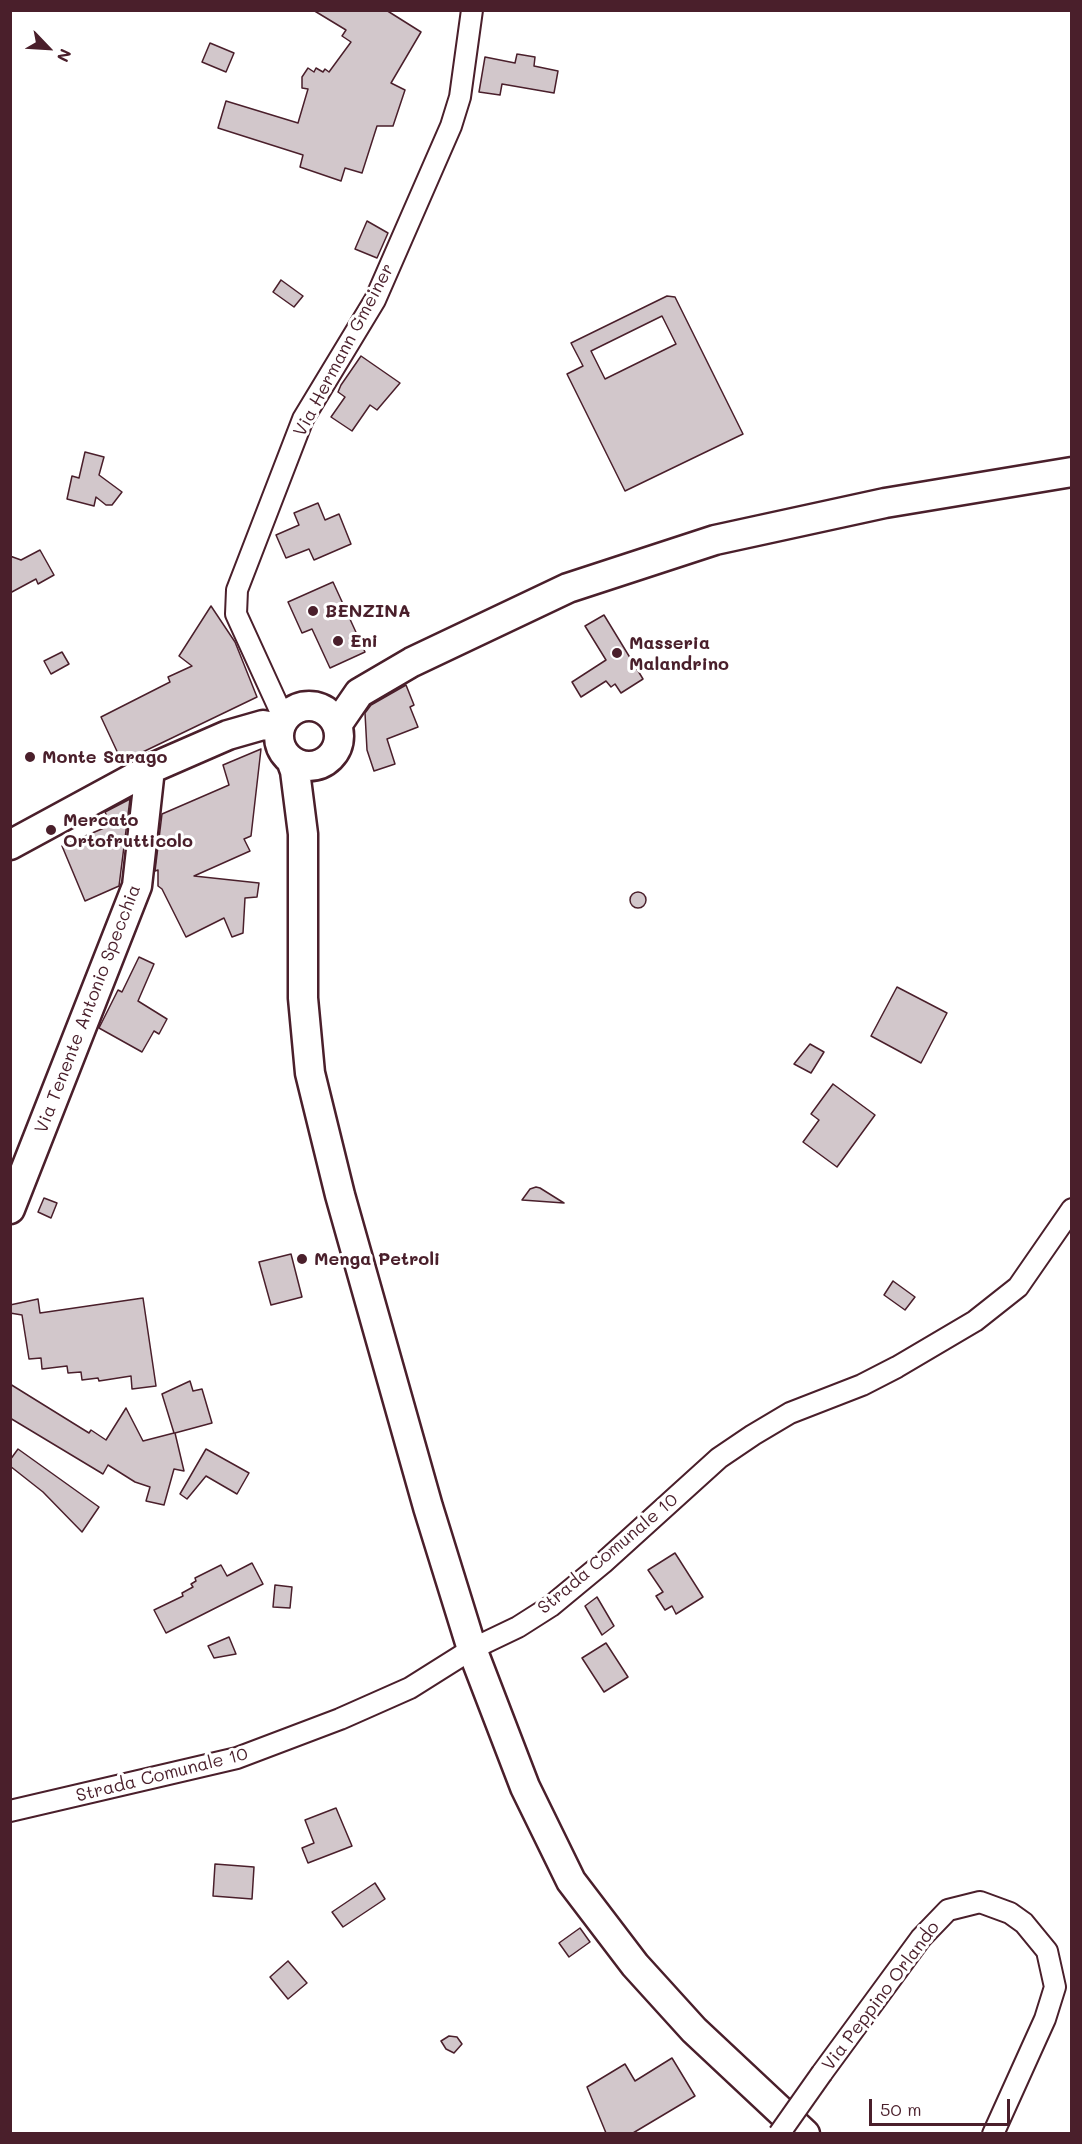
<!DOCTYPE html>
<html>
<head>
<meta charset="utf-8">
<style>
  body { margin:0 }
  #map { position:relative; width:1082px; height:2144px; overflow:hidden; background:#fff; font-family:Mali,sans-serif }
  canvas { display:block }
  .frame { position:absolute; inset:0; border:12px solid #4a1f2b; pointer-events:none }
  .north { position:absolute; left:18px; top:18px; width:60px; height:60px; -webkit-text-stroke:4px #fff; paint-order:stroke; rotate:115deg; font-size:16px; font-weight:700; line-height:24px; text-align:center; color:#4a1f2b }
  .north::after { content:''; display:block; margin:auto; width:21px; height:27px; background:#4a1f2b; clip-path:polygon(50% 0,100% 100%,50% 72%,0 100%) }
  .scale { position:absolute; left:869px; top:2099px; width:141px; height:27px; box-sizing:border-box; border:3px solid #4a1f2b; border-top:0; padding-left:8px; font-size:18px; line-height:21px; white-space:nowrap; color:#4a1f2b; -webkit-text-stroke:4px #fff; paint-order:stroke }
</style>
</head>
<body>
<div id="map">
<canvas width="1082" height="2144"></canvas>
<div class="frame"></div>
<div class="north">N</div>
<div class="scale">50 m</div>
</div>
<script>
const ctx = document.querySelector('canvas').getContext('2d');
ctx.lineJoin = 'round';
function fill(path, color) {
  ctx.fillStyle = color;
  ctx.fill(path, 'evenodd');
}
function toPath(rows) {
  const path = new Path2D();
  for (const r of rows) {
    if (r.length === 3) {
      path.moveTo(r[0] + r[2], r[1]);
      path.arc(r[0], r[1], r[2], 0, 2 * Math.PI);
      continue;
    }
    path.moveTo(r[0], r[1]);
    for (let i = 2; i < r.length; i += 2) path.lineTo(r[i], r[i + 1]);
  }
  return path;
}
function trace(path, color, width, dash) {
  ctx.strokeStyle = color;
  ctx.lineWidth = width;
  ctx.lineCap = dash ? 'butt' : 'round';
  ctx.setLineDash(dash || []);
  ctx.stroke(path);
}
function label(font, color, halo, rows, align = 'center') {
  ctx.font = font + ' Mali,sans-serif';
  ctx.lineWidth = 6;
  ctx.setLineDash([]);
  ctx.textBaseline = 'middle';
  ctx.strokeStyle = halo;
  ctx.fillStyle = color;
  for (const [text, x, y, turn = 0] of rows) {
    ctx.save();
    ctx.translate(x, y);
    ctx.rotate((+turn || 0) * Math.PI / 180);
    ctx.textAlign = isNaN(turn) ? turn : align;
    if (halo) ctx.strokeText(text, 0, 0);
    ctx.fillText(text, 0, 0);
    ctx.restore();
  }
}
const building = toPath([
  [313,10,386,10,421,32,391,83,405,90,393,126,377,126,362,173,345,168,341,181,300,167,303,155,218,128,226,101,298,123,308,89,302,88,302,77,308,68,314,72,316,68,323,72,325,69,329,72,351,42,342,36,346,30,313,10],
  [210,43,234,53,226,72,202,62,210,43],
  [517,54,535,57,534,66,558,71,554,93,502,84,500,95,479,92,485,57,515,63,517,54],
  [367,221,388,233,377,258,355,249,367,221],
  [281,280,303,296,294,307,273,292,281,280],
  [667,296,675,297,743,434,625,491,567,374,583,366,571,343,667,296],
  [662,316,676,344,605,379,591,351,662,316],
  [361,356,400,383,377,410,370,405,352,431,331,417,345,397,338,392,341,385,361,356],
  [85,452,104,457,99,475,122,492,112,505,106,505,96,497,94,506,67,499,72,476,79,478,85,452],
  [318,503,325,520,339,514,351,544,314,560,309,549,286,558,276,535,299,525,294,513,318,503],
  [40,550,54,575,38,584,36,579,10,593,10,556,21,560,40,550],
  [333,582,365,652,330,668,312,629,302,633,288,602,333,582],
  [211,606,235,642,257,697,122,762,101,717,170,682,168,677,192,666,179,656,211,606],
  [604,615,643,679,621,693,615,684,611,687,606,681,581,697,572,682,606,660,585,626,604,615],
  [62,652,69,664,51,674,44,661,62,652],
  [406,685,414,705,410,707,418,727,387,739,395,764,374,771,367,750,365,713,371,705,406,685],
  [261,749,251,836,244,839,250,851,194,876,259,883,257,897,245,898,243,933,232,937,224,918,186,937,162,889,158,886,158,870,155,871,162,814,229,785,223,765,261,749],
  [130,799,119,886,85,901,62,846,111,825,105,812,130,799],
  [638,900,8],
  [139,957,154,964,138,1001,167,1019,159,1034,154,1031,142,1052,99,1028,118,990,122,992,139,957],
  [897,987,947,1013,921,1063,871,1036,897,987],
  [810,1044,824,1052,811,1073,794,1064,810,1044],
  [833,1084,875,1115,837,1167,803,1142,819,1120,811,1114,833,1084],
  [536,1187,540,1188,564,1203,522,1200,530,1189,536,1187],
  [44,1198,57,1203,51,1218,38,1212,44,1198],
  [291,1254,302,1297,271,1305,259,1262,291,1254],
  [893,1281,915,1297,905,1310,884,1295,893,1281],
  [143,1298,156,1386,132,1389,131,1376,99,1381,98,1378,82,1380,81,1372,68,1373,67,1366,42,1369,41,1358,29,1359,22,1315,10,1313,10,1305,38,1299,40,1313,143,1298],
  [190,1381,193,1391,202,1389,212,1423,175,1433,184,1471,174,1469,164,1505,146,1501,150,1487,135,1482,108,1465,103,1474,10,1418,10,1384,89,1433,91,1430,106,1440,126,1408,143,1441,174,1433,162,1394,190,1381],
  [18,1449,99,1507,82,1532,43,1492,10,1466,10,1460,18,1449],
  [206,1449,249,1473,237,1494,206,1476,187,1499,180,1494,206,1449],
  [675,1553,703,1597,676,1614,672,1606,665,1610,656,1596,663,1592,648,1570,675,1553],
  [252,1563,263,1584,166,1633,154,1610,183,1596,182,1593,193,1587,191,1584,196,1581,195,1578,221,1565,227,1576,252,1563],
  [275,1585,292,1587,290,1608,273,1607,275,1585],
  [597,1597,614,1626,602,1635,585,1606,597,1597],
  [229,1637,236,1654,214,1658,208,1646,229,1637],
  [606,1643,628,1677,604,1692,582,1658,606,1643],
  [336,1808,352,1846,308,1863,302,1848,314,1843,305,1820,336,1808],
  [215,1864,254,1867,252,1899,213,1896,215,1864],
  [375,1883,385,1899,343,1927,332,1912,375,1883],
  [580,1928,590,1942,569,1957,559,1943,580,1928],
  [288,1961,307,1983,288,1999,270,1977,288,1961],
  [449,2036,457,2037,462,2044,454,2053,446,2049,441,2041,449,2036],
  [672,2058,695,2096,633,2133,606,2133,587,2087,625,2064,635,2081,672,2058]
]);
fill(building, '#d2c7cb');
trace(building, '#4a1f2b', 1.5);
const street = toPath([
  [284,719,236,614,237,590,303,419,375,300,451,126,460,97,472,10],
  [10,1811,237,1758,340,1719,410,1688,472,1649,518,1627,551,1606,603,1563,719,1458,753,1435,790,1413,862,1385,897,1367,975,1321,1018,1287,1072,1209],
  [822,2073,921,1938,948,1910,980,1902,1010,1913,1024,1923,1047,1951,1055,1987,1045,2019,993,2134]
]);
const secondary = toPath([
  [309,736,30],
  [337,725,359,693,412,662,568,588,715,540,885,503,1072,472],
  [291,760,295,771,303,834,303,998,310,1073,340,1195,428,1507,472,1649,525,1787,571,1881,635,1965,694,2030,805,2134],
  [10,845,150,769,228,735,263,725,280,728],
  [10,1209,137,886,150,769]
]);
trace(street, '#4a1f2b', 24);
trace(secondary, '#4a1f2b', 33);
trace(street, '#fff', 20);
trace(secondary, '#fff', 28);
const streetBridge = toPath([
  [779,2134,822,2073]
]);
trace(streetBridge, '#4a1f2b', 24, []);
trace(streetBridge, '#fff', 20);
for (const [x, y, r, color] of [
  [313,611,6,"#4a1f2b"],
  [338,641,6,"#4a1f2b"],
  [617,653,6,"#4a1f2b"],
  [30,757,6,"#4a1f2b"],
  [51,830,6,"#4a1f2b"],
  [302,1259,6,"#4a1f2b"]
]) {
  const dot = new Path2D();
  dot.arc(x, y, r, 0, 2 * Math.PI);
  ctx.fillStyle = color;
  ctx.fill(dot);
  trace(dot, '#fff', 2);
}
label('18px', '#4a1f2b', '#fff', [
  ["Via Hermann Gmeiner",344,350,-62],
  ["Via Tenente Antonio Specchia",88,1009,-69],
  ["Strada Comunale 10",608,1554,-40],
  ["Strada Comunale 10",162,1775,-14],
  ["Via Peppino Orlando",881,1996,-53]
]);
label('bold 18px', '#4a1f2b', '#fff', [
  ["BENZINA",325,611],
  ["Eni",350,641],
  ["Masseria",629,643],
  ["Malandrino",629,664],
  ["Monte Sarago",42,757],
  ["Mercato",63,820],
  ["Ortofrutticolo",63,841],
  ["Menga Petroli",314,1259]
], 'left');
</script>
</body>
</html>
